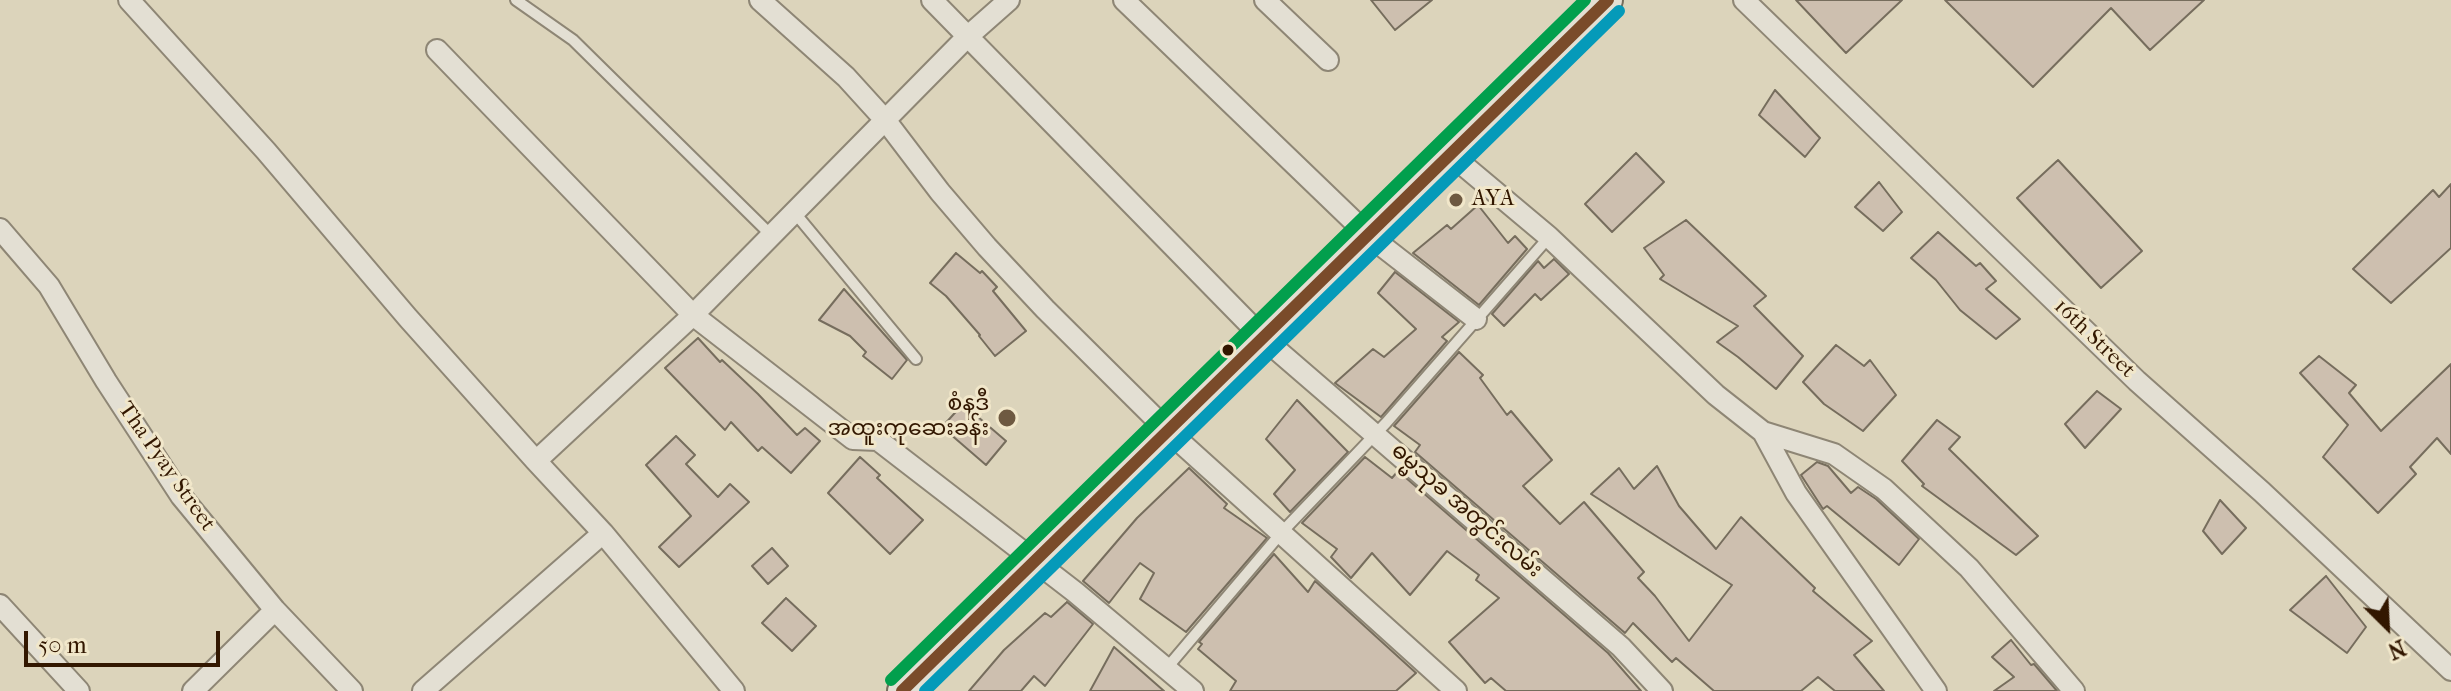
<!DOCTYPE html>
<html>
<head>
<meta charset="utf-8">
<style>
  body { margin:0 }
  #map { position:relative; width:2451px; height:691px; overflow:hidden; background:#dcd4bb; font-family:"IM FELL French Canon",serif }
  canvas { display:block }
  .north { position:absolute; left:2347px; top:587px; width:80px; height:80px; -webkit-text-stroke:6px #f1e7ca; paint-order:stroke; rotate:156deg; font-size:22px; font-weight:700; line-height:32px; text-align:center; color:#321700 }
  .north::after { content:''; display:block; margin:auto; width:28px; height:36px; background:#321700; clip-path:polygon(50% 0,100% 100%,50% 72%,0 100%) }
  .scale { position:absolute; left:24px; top:631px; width:196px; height:36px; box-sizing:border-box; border:4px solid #321700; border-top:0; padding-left:10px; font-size:24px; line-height:28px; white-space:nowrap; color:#321700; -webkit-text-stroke:6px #f1e7ca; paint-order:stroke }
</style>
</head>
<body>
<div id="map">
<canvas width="2451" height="691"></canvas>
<div class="north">N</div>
<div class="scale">50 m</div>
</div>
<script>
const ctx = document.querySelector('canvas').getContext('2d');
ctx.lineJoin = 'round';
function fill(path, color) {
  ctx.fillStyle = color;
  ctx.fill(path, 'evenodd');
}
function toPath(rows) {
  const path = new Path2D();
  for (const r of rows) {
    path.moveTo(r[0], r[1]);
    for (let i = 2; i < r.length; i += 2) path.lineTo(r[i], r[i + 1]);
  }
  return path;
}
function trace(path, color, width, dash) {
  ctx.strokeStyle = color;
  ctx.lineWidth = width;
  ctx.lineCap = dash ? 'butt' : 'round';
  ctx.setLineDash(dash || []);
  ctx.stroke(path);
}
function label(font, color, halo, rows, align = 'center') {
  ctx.font = font + ' "IM FELL French Canon","Noto Sans Myanmar",serif';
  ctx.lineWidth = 6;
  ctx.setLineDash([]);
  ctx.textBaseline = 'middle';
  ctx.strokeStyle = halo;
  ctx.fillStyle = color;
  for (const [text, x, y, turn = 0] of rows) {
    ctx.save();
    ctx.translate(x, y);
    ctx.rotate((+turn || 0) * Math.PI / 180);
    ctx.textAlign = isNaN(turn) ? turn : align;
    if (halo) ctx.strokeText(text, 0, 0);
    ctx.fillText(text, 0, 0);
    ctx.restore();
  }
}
const building = toPath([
  [1371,0,1432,0,1395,30,1371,0],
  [1796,0,1902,0,1846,53,1796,0],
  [1945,0,2204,0,2150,50,2111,8,2033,87,1945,0],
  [1775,90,1820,138,1805,157,1759,115,1775,90],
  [1636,153,1664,182,1612,232,1585,204,1636,153],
  [2058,160,2142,251,2101,288,2017,198,2058,160],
  [1879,182,1902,212,1883,231,1855,207,1879,182],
  [2451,184,2451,248,2391,303,2353,269,2433,190,2439,197,2451,184],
  [1478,205,1508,243,1515,236,1527,249,1479,305,1413,253,1447,225,1451,229,1478,205],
  [1686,220,1766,296,1754,306,1803,356,1776,389,1738,357,1717,342,1738,326,1660,279,1664,275,1644,248,1686,220],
  [1938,232,1976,266,1980,263,1996,281,1986,289,2020,319,1996,339,1960,310,1936,280,1911,258,1938,232],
  [956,253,980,273,982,271,997,287,993,291,1026,331,995,356,979,336,980,335,946,296,930,283,956,253],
  [1554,259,1569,274,1541,300,1535,294,1504,326,1492,314,1538,261,1544,268,1554,259],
  [1395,272,1459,322,1442,337,1447,341,1381,417,1335,383,1373,349,1384,357,1416,329,1378,293,1395,272],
  [844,289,907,360,892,379,863,356,866,352,850,336,819,320,844,289],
  [698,338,720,362,722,360,758,394,797,435,805,428,820,441,791,473,762,447,758,451,731,422,725,430,665,368,698,338],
  [1836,345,1864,366,1870,360,1896,395,1863,431,1824,404,1803,382,1836,345],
  [1459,352,1483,375,1480,378,1507,415,1511,411,1552,460,1523,486,1560,524,1584,502,1644,572,1638,578,1655,596,1689,641,1732,585,1591,494,1619,468,1634,489,1657,466,1679,506,1716,549,1741,517,1815,588,1813,591,1872,641,1854,655,1884,691,1835,691,1818,677,1801,691,1714,691,1676,658,1672,662,1633,623,1625,633,1415,452,1420,445,1394,426,1459,352],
  [2319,356,2356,385,2349,393,2381,431,2451,364,2451,454,2437,438,2410,467,2416,474,2378,513,2323,457,2348,425,2300,373,2319,356],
  [2097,391,2121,409,2085,448,2065,424,2097,391],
  [1297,400,1348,452,1290,512,1274,494,1295,470,1266,439,1297,400],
  [963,404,1006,441,986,465,942,427,963,404],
  [1937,420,1960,437,1949,449,2038,536,2016,555,1922,486,1924,484,1902,461,1937,420],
  [676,436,695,455,686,464,718,497,730,484,749,502,679,567,659,547,691,516,646,465,676,436],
  [860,457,880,475,877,478,923,520,890,554,828,493,860,457],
  [1365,457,1392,478,1398,471,1608,653,1641,691,1506,691,1491,678,1485,683,1449,642,1499,598,1476,580,1479,575,1447,551,1410,595,1372,553,1351,578,1331,557,1337,549,1302,523,1365,457],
  [1817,462,1828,466,1851,493,1858,487,1876,499,1919,539,1899,565,1827,506,1823,509,1801,475,1817,462],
  [1189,468,1227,504,1224,508,1267,538,1186,632,1140,599,1154,573,1140,563,1109,603,1083,581,1137,518,1189,468],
  [2220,500,2246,528,2222,554,2203,531,2220,500],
  [772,548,788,566,768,584,752,566,772,548],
  [1274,554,1308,592,1315,581,1416,673,1396,691,1230,691,1236,681,1198,649,1202,644,1199,642,1274,554],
  [2326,576,2366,627,2347,653,2290,610,2326,576],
  [786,598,816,626,792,651,762,623,786,598],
  [1067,602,1093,624,1045,686,1034,676,1021,691,969,691,1004,650,1045,613,1051,617,1067,602],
  [2011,640,2031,665,2034,664,2057,691,1994,691,2014,677,1992,657,2011,640],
  [1114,647,1164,691,1090,691,1114,647]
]);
fill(building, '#cdbfaf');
trace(building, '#766d5d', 2);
const lane = toPath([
  [516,0,573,40,772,236],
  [795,213,916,359],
  [1166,669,1282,532,1386,423,1549,237]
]);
const street = toPath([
  [129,0,266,151,408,318,536,461,603,533,734,691],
  [760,0,846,77,886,121,940,192,987,247,1045,309,1168,431,1456,691],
  [932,0,1263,338,1621,647,1662,691],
  [1124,0,1368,235,1476,319],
  [1265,0,1328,60],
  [1744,0,2137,381,2262,492,2451,670],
  [437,50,693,315,853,439,878,440,1075,592,1193,691],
  [1450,154,1549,237,1716,395,1763,432,1796,493,1936,691],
  [0,229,49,286,106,381,181,496,275,610,352,691],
  [1763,432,1834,454,1884,489,1969,568,2074,691],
  [536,461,693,315,966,38,1009,0],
  [0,605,79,691],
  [193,691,275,610],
  [423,691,603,533]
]);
const secondary = toPath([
  [902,691,1608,0]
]);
trace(lane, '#8e8675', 14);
trace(street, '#8e8675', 24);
trace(secondary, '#766d5d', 32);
trace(lane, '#e3dfd3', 10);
trace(street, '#e3dfd3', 20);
trace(secondary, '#e3dfd3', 28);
trace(toPath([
  [902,691,1608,0]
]), '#7a4b2a', 12);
trace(toPath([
  [925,691,1619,11]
]), '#059ab9', 12);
trace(toPath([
  [891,680,1585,0]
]), '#029f4d', 12);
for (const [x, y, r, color] of [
  [1456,200,8,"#6e5941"],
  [1228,350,7,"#321700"],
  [1007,418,10,"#6e5941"]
]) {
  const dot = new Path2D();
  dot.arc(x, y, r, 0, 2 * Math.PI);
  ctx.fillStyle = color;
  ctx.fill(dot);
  trace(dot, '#f1e7ca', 3);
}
label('22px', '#321700', '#f1e7ca', [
  ["AYA",1472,200],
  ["စံနဒီ",989,405,"right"],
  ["အထူးကုဆေးခန်း",989,430,"right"]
], 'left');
label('22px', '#321700', '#f1e7ca', [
  ["16th Street",2094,339,44],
  ["Tha Pyay Street",166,467,55],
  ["ဓမ္မသုခ အတွင်းလမ်း",1466,511,41]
]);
</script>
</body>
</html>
